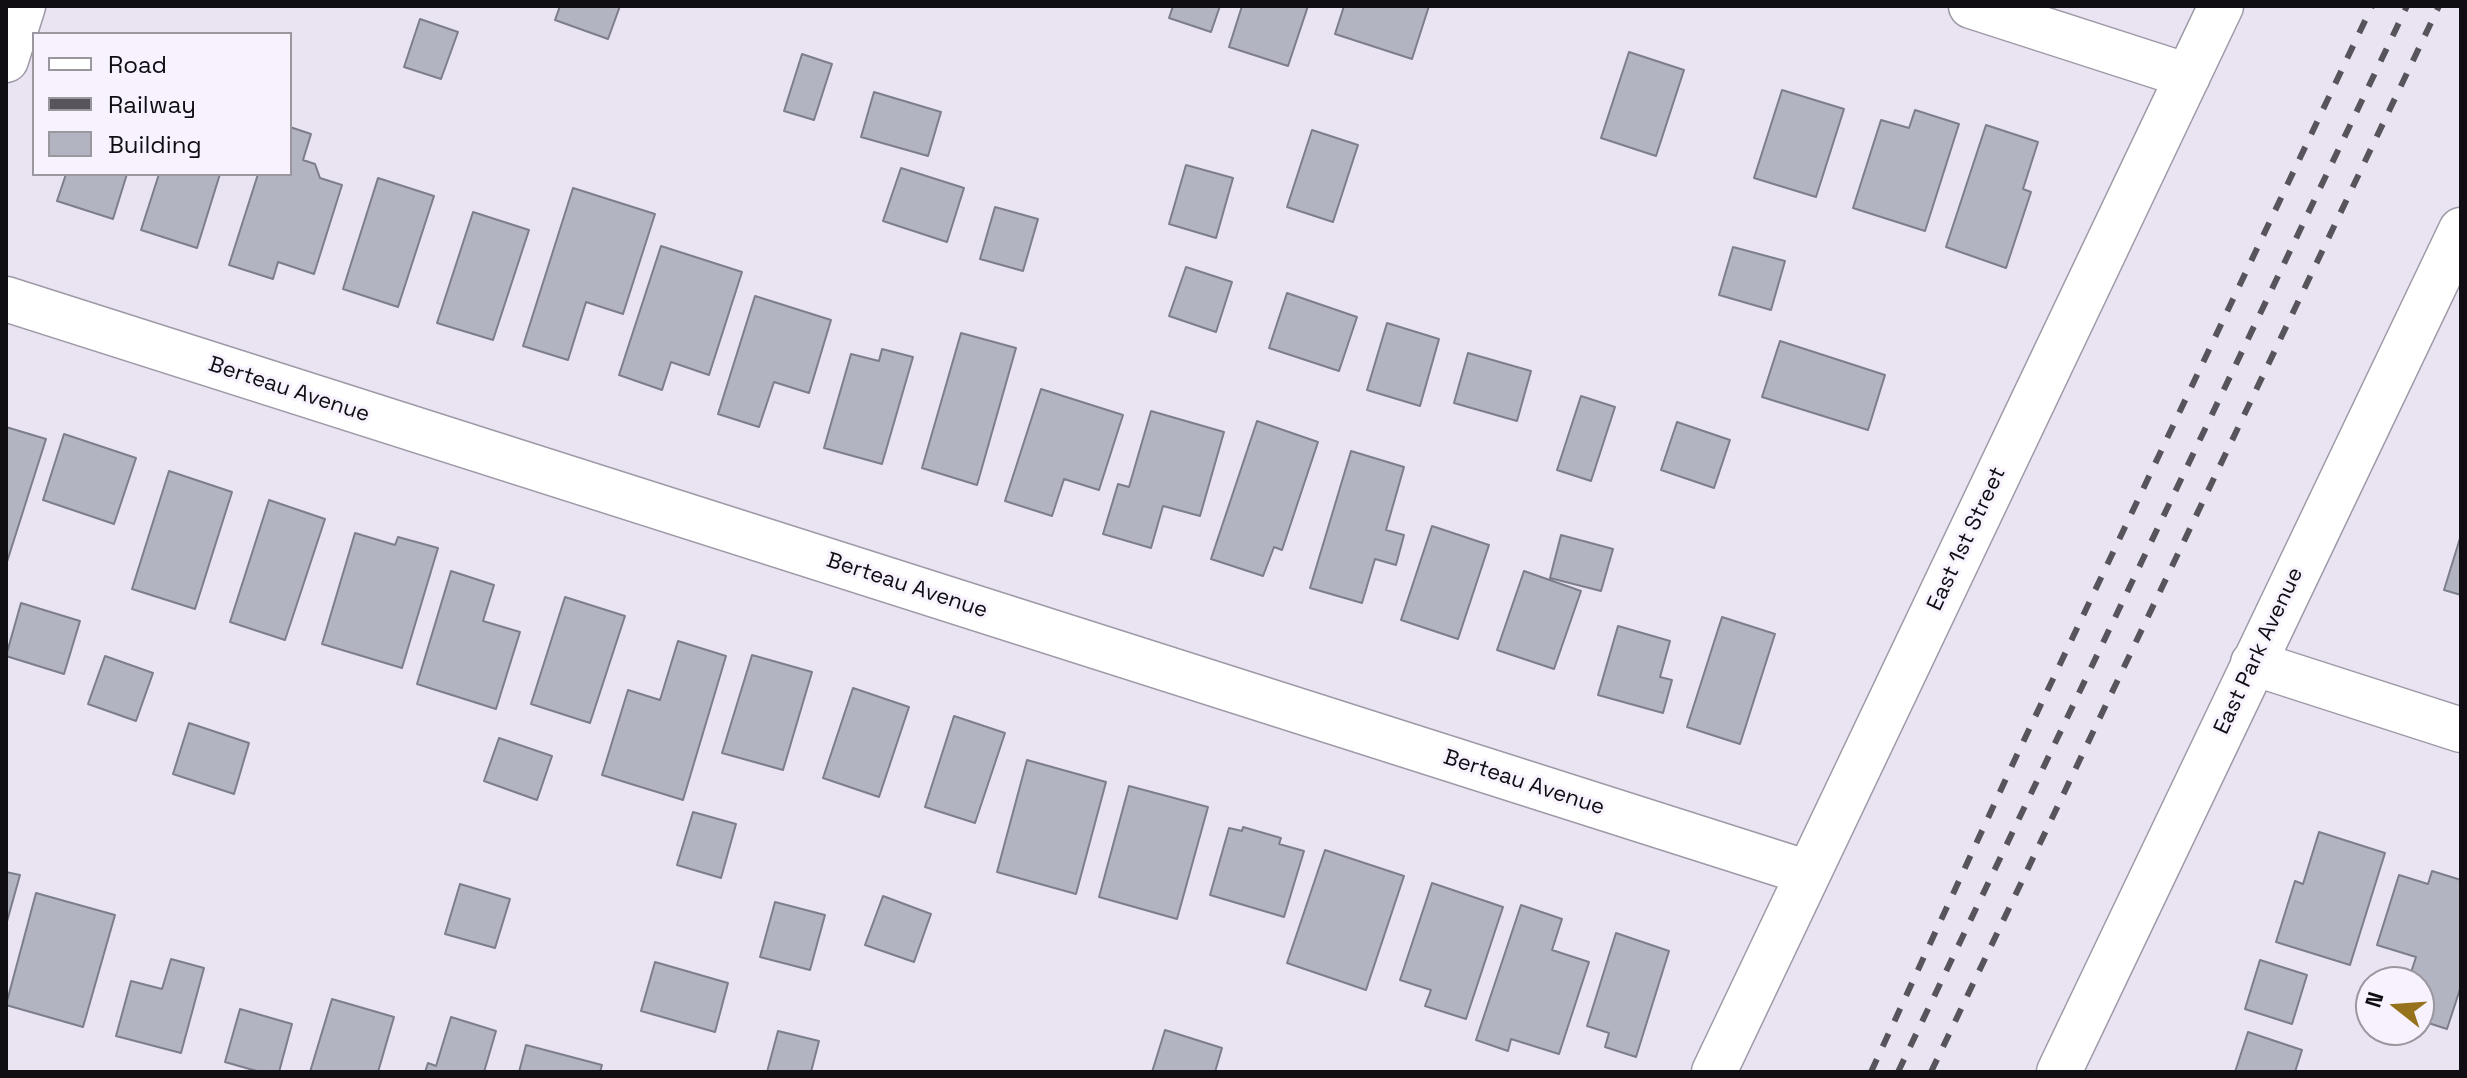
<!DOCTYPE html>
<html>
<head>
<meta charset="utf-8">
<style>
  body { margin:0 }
  #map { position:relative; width:2467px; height:1078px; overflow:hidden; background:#eae4f2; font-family:"Space Grotesk",sans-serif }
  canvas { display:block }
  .frame { position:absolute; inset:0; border:8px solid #100e13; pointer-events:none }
  .legend { position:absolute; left:32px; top:32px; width:260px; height:144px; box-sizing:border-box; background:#f7f2fd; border:2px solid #9b979f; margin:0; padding:10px 14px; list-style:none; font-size:24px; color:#100e13 }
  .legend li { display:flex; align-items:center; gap:16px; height:40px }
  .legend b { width:40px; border:2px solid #9b979f }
  .north { position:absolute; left:2355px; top:966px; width:80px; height:80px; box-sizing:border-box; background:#f7f2fd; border:2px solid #9b979f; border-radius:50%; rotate:287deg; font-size:22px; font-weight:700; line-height:32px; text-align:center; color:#100e13 }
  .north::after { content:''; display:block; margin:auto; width:28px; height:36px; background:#97721d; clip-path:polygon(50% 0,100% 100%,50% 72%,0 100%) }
</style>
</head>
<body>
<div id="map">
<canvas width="2467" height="1078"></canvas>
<div class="frame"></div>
<ul class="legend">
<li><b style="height:10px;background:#fff"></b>Road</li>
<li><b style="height:10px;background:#58545c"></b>Railway</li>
<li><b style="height:22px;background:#b3b4c2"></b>Building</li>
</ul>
<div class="north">N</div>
</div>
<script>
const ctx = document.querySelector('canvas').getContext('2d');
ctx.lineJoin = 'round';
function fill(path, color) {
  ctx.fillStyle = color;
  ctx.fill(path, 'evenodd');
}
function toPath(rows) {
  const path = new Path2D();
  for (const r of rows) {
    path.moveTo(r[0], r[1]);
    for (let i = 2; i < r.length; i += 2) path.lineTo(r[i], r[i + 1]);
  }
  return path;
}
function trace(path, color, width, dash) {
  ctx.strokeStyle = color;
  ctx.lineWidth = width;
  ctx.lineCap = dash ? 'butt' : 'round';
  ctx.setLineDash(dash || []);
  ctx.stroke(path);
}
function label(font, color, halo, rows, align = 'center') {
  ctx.font = font + ' "Space Grotesk",sans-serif';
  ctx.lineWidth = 6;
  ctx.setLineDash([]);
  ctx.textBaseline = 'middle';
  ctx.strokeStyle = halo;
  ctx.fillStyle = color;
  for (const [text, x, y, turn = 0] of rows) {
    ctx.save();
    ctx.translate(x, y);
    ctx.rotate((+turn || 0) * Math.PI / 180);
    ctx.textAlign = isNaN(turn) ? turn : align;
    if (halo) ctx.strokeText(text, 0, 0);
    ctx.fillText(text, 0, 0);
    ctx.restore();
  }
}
const building = toPath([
  [560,6,620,6,608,39,555,20,560,6],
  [1173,6,1220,6,1211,32,1169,18,1173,6],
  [1242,6,1308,6,1288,66,1229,47,1242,6],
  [1344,6,1429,6,1412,59,1335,34,1344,6],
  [420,19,458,32,441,79,404,67,420,19],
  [1629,52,1684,70,1656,156,1601,138,1629,52],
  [802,54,832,64,814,120,784,111,802,54],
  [1782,90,1844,109,1816,197,1754,178,1782,90],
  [874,92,941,112,928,156,861,137,874,92],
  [1915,110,1959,124,1925,231,1853,208,1881,120,1909,128,1915,110],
  [1986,125,2038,142,2023,189,2031,192,2006,268,1946,247,1986,125],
  [290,127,311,134,303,160,315,164,320,178,342,185,314,274,278,262,273,279,229,265,258,174,290,174,290,127],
  [1312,130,1358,145,1333,222,1287,207,1312,130],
  [1186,165,1233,178,1216,238,1169,224,1186,165],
  [901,168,964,188,947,242,883,221,901,168],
  [66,174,127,174,113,219,57,201,66,174],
  [159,174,220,174,197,248,141,230,159,174],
  [378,178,434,196,398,307,343,289,378,178],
  [573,188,655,214,623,314,586,302,568,360,523,346,573,188],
  [995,207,1038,219,1023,271,980,259,995,207],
  [473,212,529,230,493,340,437,323,473,212],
  [661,246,742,272,709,375,671,362,662,390,619,375,661,246],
  [1733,247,1785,261,1771,310,1719,295,1733,247],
  [1186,267,1232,282,1216,332,1169,316,1186,267],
  [1287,293,1357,317,1339,371,1269,348,1287,293],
  [755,296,831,320,809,393,774,382,759,427,718,414,755,296],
  [1387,323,1439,339,1420,406,1367,390,1387,323],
  [961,333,1016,348,977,485,922,468,961,333],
  [1780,341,1885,375,1868,430,1762,397,1780,341],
  [882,349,913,357,882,464,824,448,851,354,879,361,882,349],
  [1468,353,1531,371,1517,421,1454,403,1468,353],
  [1041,389,1123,415,1099,490,1064,479,1052,516,1005,501,1041,389],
  [1581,396,1615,407,1591,481,1557,470,1581,396],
  [1151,411,1224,432,1200,516,1163,506,1151,548,1103,534,1118,484,1129,487,1151,411],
  [1257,421,1318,442,1282,550,1274,547,1263,576,1211,559,1257,421],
  [1677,422,1730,440,1714,488,1661,470,1677,422],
  [6,427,46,439,6,565,6,427],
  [64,434,136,458,114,524,43,500,64,434],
  [1351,451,1404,467,1386,530,1404,535,1396,565,1375,559,1362,603,1310,588,1351,451],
  [169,471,232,492,195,609,132,589,169,471],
  [269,500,325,519,285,640,230,622,269,500],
  [1432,526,1489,545,1458,639,1401,620,1432,526],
  [355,533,395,545,398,537,438,548,402,668,322,644,355,533],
  [1561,535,1613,549,1601,591,1550,578,1561,535],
  [2461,535,2461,595,2444,590,2461,535],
  [451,571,494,585,483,621,520,632,496,709,417,684,451,571],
  [1524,571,1581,591,1554,669,1497,650,1524,571],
  [565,597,625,616,590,723,531,704,565,597],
  [21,603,80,621,64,674,6,656,21,603],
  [1722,617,1775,634,1740,744,1687,727,1722,617],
  [1618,626,1670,641,1660,677,1672,680,1663,713,1598,695,1618,626],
  [678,641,726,656,683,800,602,775,628,690,660,700,678,641],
  [752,655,812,672,783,770,722,753,752,655],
  [105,656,153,673,136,721,88,704,105,656],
  [853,688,909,707,879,797,823,778,853,688],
  [954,716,1005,733,975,823,925,807,954,716],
  [189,723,249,743,234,794,173,774,189,723],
  [499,738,552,756,537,800,484,781,499,738],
  [1027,760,1106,782,1076,894,997,872,1027,760],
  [1129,786,1208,807,1177,919,1099,897,1129,786],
  [693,812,736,824,721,878,677,865,693,812],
  [1243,827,1281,838,1279,844,1304,851,1284,917,1210,895,1229,828,1242,831,1243,827],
  [2319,832,2385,853,2350,965,2276,942,2295,881,2303,884,2319,832],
  [1325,850,1404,876,1366,990,1287,963,1325,850],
  [2432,871,2461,880,2461,986,2447,1029,2419,1020,2419,982,2408,982,2416,957,2377,945,2399,875,2428,884,2432,871],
  [6,872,20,875,6,925,6,872],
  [1432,883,1503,907,1466,1019,1425,1006,1431,990,1400,980,1432,883],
  [460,884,510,899,495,948,445,934,460,884],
  [36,893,115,915,83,1027,6,1005,36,893],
  [883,896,931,914,914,962,865,945,883,896],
  [775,902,825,915,810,970,760,957,775,902],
  [1521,905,1562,919,1552,950,1589,962,1559,1054,1511,1039,1508,1051,1476,1040,1521,905],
  [1616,933,1669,951,1636,1057,1605,1047,1609,1033,1587,1026,1616,933],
  [171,959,204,968,181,1053,116,1036,131,981,162,989,171,959],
  [2260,960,2307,975,2292,1024,2245,1009,2260,960],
  [655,962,728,983,715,1032,641,1011,655,962],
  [332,999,394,1017,378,1072,310,1072,332,999],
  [240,1009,292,1024,279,1072,260,1072,225,1062,240,1009],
  [451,1017,496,1031,484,1072,425,1072,428,1063,436,1066,451,1017],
  [1165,1030,1222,1048,1215,1072,1152,1072,1165,1030],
  [778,1031,819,1041,811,1072,767,1072,778,1031],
  [2248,1032,2302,1050,2295,1072,2235,1072,2248,1032],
  [526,1045,602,1065,600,1072,519,1072,526,1045]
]);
fill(building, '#b3b4c2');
trace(building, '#7d7e8b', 2);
const minor = toPath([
  [1971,6,2188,76],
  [6,60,23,6],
  [6,299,1808,873],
  [2253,663,2461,730],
  [1714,1072,2221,6],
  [2059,1072,2461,230]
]);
trace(minor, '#9e99a6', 47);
trace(minor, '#fff', 44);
trace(toPath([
  [1871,1072,2016,757,2372,6],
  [1898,1072,2407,6],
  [1931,1072,2439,6]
]), '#58545c', 6, [14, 14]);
label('22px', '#100e13', '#f7f2fd', [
  ["Berteau Avenue",289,390,18],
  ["East 1st Street",1967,539,-65],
  ["Berteau Avenue",907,586,18],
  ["East Park Avenue",2259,651,-65],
  ["Berteau Avenue",1524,783,18]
]);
</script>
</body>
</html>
